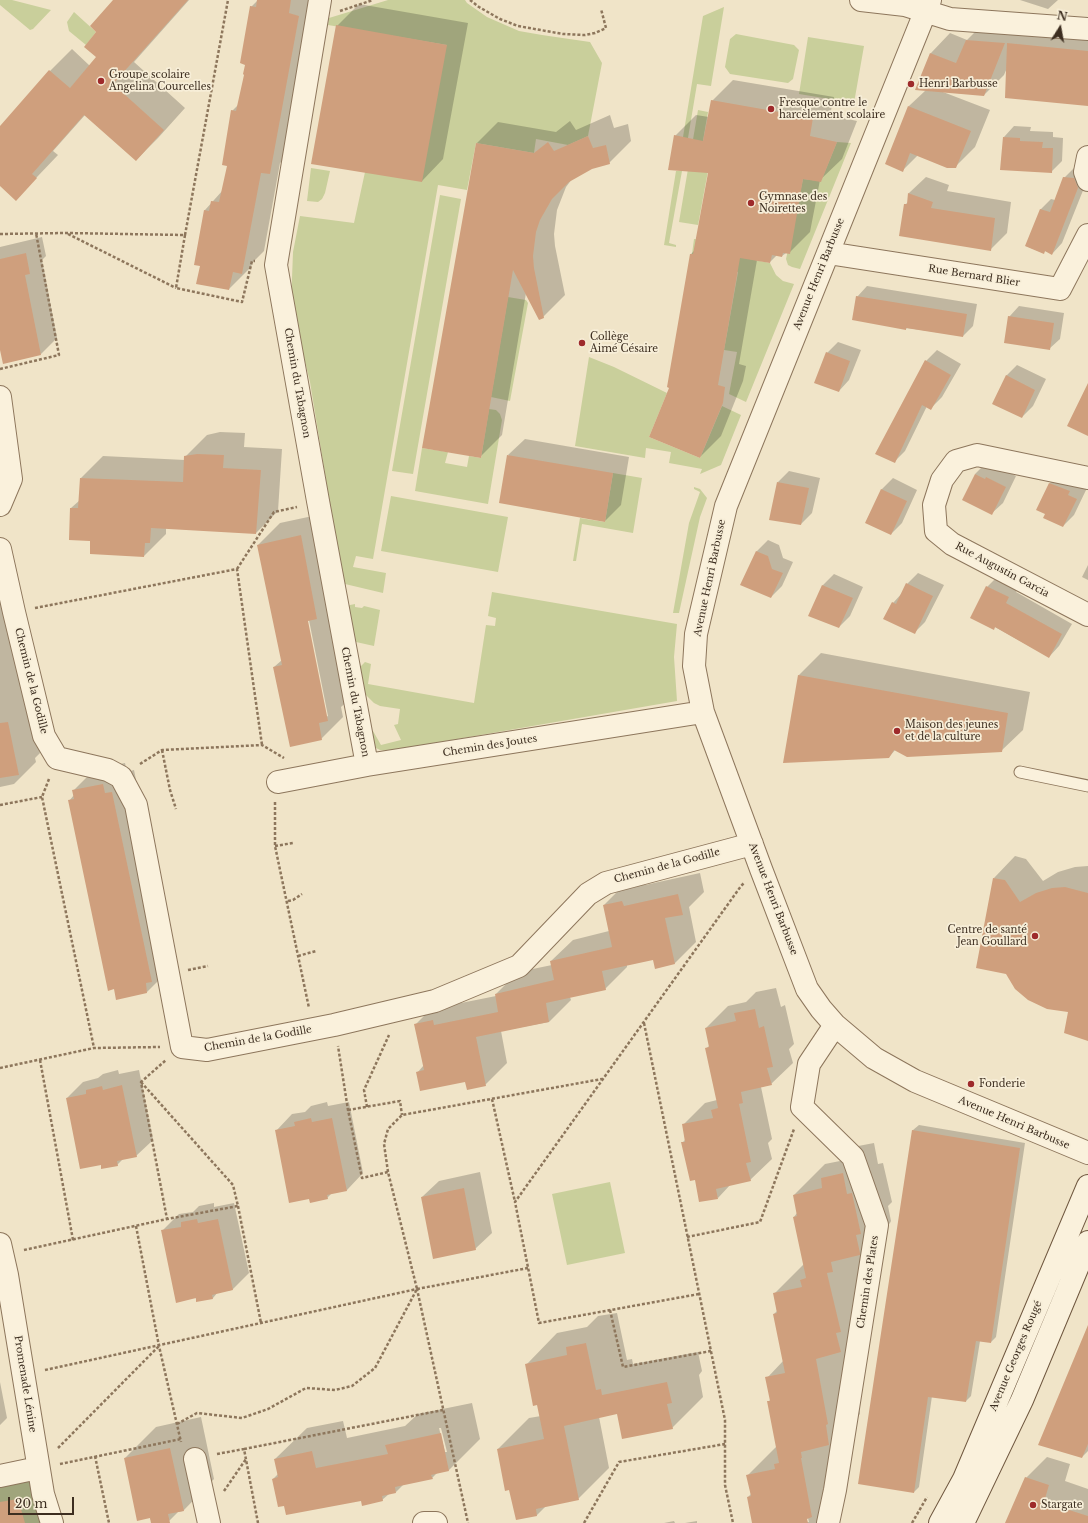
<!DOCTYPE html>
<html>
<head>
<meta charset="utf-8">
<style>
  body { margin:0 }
  #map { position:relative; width:1088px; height:1523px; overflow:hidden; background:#f0e4c8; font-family:"Libre Baskerville",serif }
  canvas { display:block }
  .north { position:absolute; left:1040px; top:8px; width:40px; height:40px; -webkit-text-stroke:3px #f7eed8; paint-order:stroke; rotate:11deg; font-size:11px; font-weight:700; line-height:16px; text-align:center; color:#3d2e20 }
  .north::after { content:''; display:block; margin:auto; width:14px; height:18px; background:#3d2e20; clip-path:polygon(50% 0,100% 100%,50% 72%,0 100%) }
  .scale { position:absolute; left:8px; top:1497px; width:66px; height:18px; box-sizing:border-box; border:2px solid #3d2e20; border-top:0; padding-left:5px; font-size:12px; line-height:14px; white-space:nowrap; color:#3d2e20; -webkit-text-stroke:3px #f7eed8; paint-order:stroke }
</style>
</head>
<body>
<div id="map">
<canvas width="1088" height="1523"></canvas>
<div class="north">N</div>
<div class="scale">20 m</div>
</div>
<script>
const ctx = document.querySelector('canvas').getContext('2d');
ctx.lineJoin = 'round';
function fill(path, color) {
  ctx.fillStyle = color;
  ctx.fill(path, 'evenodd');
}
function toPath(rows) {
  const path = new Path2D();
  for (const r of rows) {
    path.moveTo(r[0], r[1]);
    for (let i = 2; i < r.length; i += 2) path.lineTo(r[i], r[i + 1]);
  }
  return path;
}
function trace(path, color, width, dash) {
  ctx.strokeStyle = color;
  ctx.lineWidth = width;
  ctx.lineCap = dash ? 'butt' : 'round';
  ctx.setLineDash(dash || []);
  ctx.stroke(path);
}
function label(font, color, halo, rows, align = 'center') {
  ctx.font = font + ' "Libre Baskerville",serif';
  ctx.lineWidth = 3.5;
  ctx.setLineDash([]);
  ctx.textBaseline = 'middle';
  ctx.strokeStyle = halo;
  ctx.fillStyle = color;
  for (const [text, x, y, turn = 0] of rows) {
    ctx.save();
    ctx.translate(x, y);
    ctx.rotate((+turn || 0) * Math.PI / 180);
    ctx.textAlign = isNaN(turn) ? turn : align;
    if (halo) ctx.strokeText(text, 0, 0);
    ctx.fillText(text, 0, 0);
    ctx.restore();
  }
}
fill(toPath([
  [0,0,12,0,51,10,33,29,30,30,0,5],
  [388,0,465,0,467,3,487,17,519,31,542,35,590,42,602,63,588,136,568,145,536,139,534,153,476,143,467,190,438,185,373,559,356,556,353,567,386,573,383,593,345,584,332,517,310,382,291,305,293,252,300,216,354,223,365,172,447,45,328,25,329,18],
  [724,7,711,86,697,84,684,162,683,137,703,16],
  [74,12,96,32,86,45,69,31,67,22],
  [736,34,794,45,799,50,793,79,788,83,730,74,725,67,730,39],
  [808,37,864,46,854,103,799,94],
  [698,110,708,112,698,169,708,171,698,225,679,222],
  [837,142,851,143,800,269,792,267,788,265,786,259,803,179,821,181],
  [311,168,330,171,325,193,322,199,318,202,307,201],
  [676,171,682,171,669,243,676,245,676,247,664,245],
  [440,195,461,199,413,474,392,471],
  [694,239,706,240,750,259,770,263,776,275,783,281,794,284,746,402,729,394,737,352,724,350,738,272,726,270,727,260,692,254],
  [508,297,526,300,528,303,510,401,491,397],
  [589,357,614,367,667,393,649,437,700,458,722,406,741,415,721,465,700,474,702,469,669,463,671,452,646,448,645,458,575,446],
  [489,409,496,410,500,414,502,420,488,504,415,491,422,448,448,452,445,463,467,467,469,456,481,458],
  [613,473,642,478,633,533,582,524,576,561,573,561,580,518,605,522],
  [694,487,700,489,707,498,700,517,679,613,673,613,689,523,700,492,694,489],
  [391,496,508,517,498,572,381,551],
  [492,592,677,624,674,657,677,701,388,751,380,750,376,748,372,745,366,732,373,731,381,745,401,740,394,725,398,724,400,709,380,706,374,703,363,692,357,673,360,667,365,662,371,664,368,684,474,703,486,625,495,626,496,618,488,616],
  [355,604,355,607,362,608,364,606,380,610,374,646,356,642,350,638,344,610,350,605],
  [610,1182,625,1253,567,1265,552,1194],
  [28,1478,41,1523,0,1523,0,1484]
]), '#c9cf9b');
fill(toPath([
  [114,0,189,0,134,62,185,108,158,138,136,160,85,115,53,151,58,155,16,199,0,185,0,128,50,71,72,49,90,66,98,57,97,32],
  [258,0,319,0,292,152,280,163,264,251,252,263,251,267,229,289,201,265,205,210,223,190,228,165,232,111,239,104,246,74,251,7],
  [1020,0,1058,0,1048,9],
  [359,4,468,23,443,159,422,181,337,26],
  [987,20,1088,31,1088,90,1007,68,1004,75,984,95,943,92,990,110,975,147,955,167,918,155,903,170,909,106,926,90,931,53,950,33,967,40],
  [733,80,834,97,830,115,857,121,842,159,820,180,810,232,789,253,786,253,782,256,777,255,770,262,757,260,739,364,746,366,743,381,721,436,700,457,670,387,668,386,691,254,695,250,709,172,675,136,696,115,709,117,712,101],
  [610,115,614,128,628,124,631,141,609,163,592,168,572,179,566,187,557,210,554,234,555,246,565,295,543,317,526,293,502,435,480,457,477,143,498,122,556,132,570,121,576,130],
  [1014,126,1031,127,1030,131,1053,132,1053,137,1063,138,1062,161,1051,172,1004,137],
  [1075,167,1084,168,1088,178,1062,243,1052,254,1045,251,1043,253,1026,246,1041,209,1051,199,1055,200,1064,178],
  [926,177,949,185,947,191,1011,202,1007,233,990,250,905,205,909,201,909,193],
  [42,237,46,256,42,260,57,338,41,354,0,345,0,247],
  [867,286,977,304,973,326,963,336,907,328,906,329,857,297],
  [1019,306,1064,313,1060,339,1049,349,1009,317],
  [838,342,861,350,849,380,839,391,827,353],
  [937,350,961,364,942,397,931,408,927,406,905,451,894,462,926,361],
  [1017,365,1046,379,1033,406,1022,417,1006,376],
  [220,432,245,433,244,447,282,449,278,511,256,533,166,528,166,534,144,556,91,540,71,508,80,500,81,478,103,456,185,460,185,457,207,435],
  [525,439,629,457,621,505,605,521,508,455],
  [986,463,998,467,1016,476,1003,503,992,513,975,474],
  [789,471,820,478,812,513,801,524,778,482],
  [1061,472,1087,488,1074,515,1063,526,1046,514,1038,509,1050,483],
  [893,478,917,490,902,523,891,534,866,522,882,489],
  [322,514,350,699,341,707,343,717,321,739,274,667,282,660,258,545,280,523],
  [308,615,328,716,326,717,306,616],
  [768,540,779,545,783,558,793,562,782,586,771,597,742,585,757,551],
  [0,553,40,753,35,758,36,762,14,784,0,787],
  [1088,565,1088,580,1082,577],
  [918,573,944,585,925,622,914,633,893,603,903,592,907,584],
  [834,574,863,587,850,616,839,627,810,615,823,585],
  [998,576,1019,586,1016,592,1072,624,1059,646,1049,657,995,627,993,629,972,618,987,587],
  [821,653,1030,692,1023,730,1001,751,896,749,889,757,784,762,799,675],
  [125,763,127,772,134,770,173,959,169,970,147,992,117,998,69,801,74,795,73,791,95,769],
  [1015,856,1026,859,1043,881,1058,872,1075,867,1088,866,1088,1040,1069,1011,994,878],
  [700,873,704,892,689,907,696,942,674,964,654,959,627,965,627,967,605,989,570,997,571,1000,549,1022,501,1031,507,1063,485,1085,417,1073,424,1065,416,1024,437,1003,456,1004,496,996,496,994,518,972,552,965,551,961,573,940,609,931,604,905,626,883,644,880,645,885],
  [776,988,781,1007,785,1005,794,1044,789,1049,793,1063,771,1084,761,1087,772,1139,768,1143,772,1159,750,1180,731,1184,718,1198,695,1179,682,1143,686,1139,683,1125,705,1103,717,1100,706,1049,710,1045,706,1028,728,1006,746,1002,756,992],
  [118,1070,119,1074,139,1070,153,1140,136,1156,123,1159,117,1165,102,1164,67,1098,83,1082,98,1078,103,1074],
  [327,1102,328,1106,349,1102,363,1173,347,1190,332,1193,327,1198,276,1131,292,1114,305,1112,311,1106],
  [919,1125,1025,1143,996,1337,991,1342,980,1341,971,1396,966,1401,932,1396,919,1487,914,1492,913,1130],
  [874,1143,878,1164,883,1163,892,1202,888,1206,891,1221,890,1223,861,1253,871,1300,857,1394,860,1414,834,1440,827,1523,753,1523,748,1497,751,1494,747,1476,777,1446,768,1402,771,1399,767,1378,784,1360,774,1314,777,1311,774,1294,804,1264,794,1217,797,1213,794,1195,825,1164,840,1161,853,1147],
  [807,1514,809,1522,807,1522],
  [480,1172,492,1233,475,1249,422,1197,439,1181],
  [214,1203,214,1207,234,1203,249,1273,232,1290,218,1292,213,1298,197,1301,162,1231,179,1214,193,1212,199,1206],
  [617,1313,627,1360,632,1359,633,1364,698,1352,702,1371,699,1375,703,1397,672,1428,618,1413,599,1417,609,1468,578,1499,546,1506,537,1515,517,1519,510,1489,498,1449,529,1418,541,1416,526,1365,557,1333,587,1327,598,1316],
  [1088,1326,1088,1451,1082,1457],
  [0,1382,7,1418,0,1425],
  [472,1403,480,1439,449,1470,438,1472,432,1478,404,1484,396,1492,389,1494,382,1500,362,1499,285,1505,273,1479,278,1474,275,1459,307,1428,343,1421,347,1438,405,1426,418,1414],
  [439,1428,441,1428,447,1452,445,1452],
  [201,1417,214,1479,183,1511,178,1512,169,1521,152,1523,125,1458,156,1427],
  [1047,1457,1070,1464,1065,1481,1088,1489,1088,1523,1006,1523,1026,1478],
  [39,1478,53,1523,0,1523,0,1485],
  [674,1521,675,1523,664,1523],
  [697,1521,697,1523,685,1523]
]), '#0003');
fill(toPath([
  [113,0,188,0,113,84,164,130,136,161,84,115,32,174,37,178,16,201,0,186,0,126,49,70,70,88,96,57,84,47,96,32,90,26],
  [257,0,291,0,289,13,299,16,270,174,261,173,242,274,233,272,229,290,196,284,200,266,194,265,204,210,209,211,211,201,219,202,227,166,222,165,231,110,236,111,244,75,243,74,245,65,240,63,250,6,256,7],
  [336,25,447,45,422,182,311,164],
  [966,40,1005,43,984,96,915,90,930,53,956,63],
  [1007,43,1088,51,1088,106,1005,98],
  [711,100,813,118,810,136,837,142,821,182,803,179,790,254,783,253,782,257,772,255,770,263,740,258,718,385,725,387,723,403,700,458,649,437,669,388,667,387,690,254,693,254,708,173,668,170,674,135,703,141],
  [908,106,971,131,956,168,947,168,910,153,903,172,885,164],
  [588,136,593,148,606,145,610,164,592,169,569,182,552,199,540,220,536,232,533,256,534,268,544,318,539,320,513,270,481,458,422,448,476,143,534,153,548,142,554,151],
  [1003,137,1020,138,1020,141,1043,142,1042,148,1053,148,1052,173,1000,170],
  [1063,177,1074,178,1078,188,1052,255,1045,251,1044,254,1025,246,1040,209,1050,212],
  [908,193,933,202,931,208,995,218,991,251,899,236,904,204,907,204],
  [26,253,30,274,25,275,41,355,3,364,0,350,0,259],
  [856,296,967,314,963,337,906,328,906,330,852,320],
  [1008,316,1054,323,1050,350,1004,343],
  [826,352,850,361,839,392,814,383],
  [925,360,951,375,931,410,922,405,895,463,875,454],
  [1006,375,1035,390,1022,418,992,404],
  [1088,383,1088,436,1067,426],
  [197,454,224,455,223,468,261,470,256,534,151,528,150,543,145,543,144,557,90,554,90,541,69,540,70,508,78,508,80,478,183,482,184,456],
  [507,455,613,473,605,522,499,503],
  [975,474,985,479,986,477,1006,487,992,515,962,500],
  [777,482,809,488,801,525,769,520],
  [1049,483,1070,491,1068,495,1077,499,1063,527,1043,518,1045,514,1036,510],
  [881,489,907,501,891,535,865,523],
  [301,535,317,619,308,621,328,721,319,723,322,740,290,747,273,667,282,665,257,545],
  [756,551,768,556,772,569,783,573,771,598,740,585],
  [906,583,933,596,915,634,883,619,892,602,896,604],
  [822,585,853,598,839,628,808,616],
  [986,586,1009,597,1006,603,1062,634,1049,658,995,627,994,630,970,618],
  [798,675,1008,713,1002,752,907,757,894,750,889,758,783,763],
  [8,722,19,775,0,778,0,723],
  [103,784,105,793,112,792,152,982,146,983,147,993,116,1000,114,989,108,991,68,800,74,799,72,790],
  [993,878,1005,880,1020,902,1036,893,1052,888,1065,887,1088,893,1088,1041,1064,1033,1068,1012,1047,1009,1028,1000,1015,989,1006,974,976,968],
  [678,894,683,915,665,918,675,964,655,969,653,960,602,971,606,990,546,1003,549,1022,476,1037,486,1086,467,1090,465,1082,420,1091,416,1072,424,1070,414,1024,433,1020,434,1025,498,1012,495,994,554,980,550,961,612,947,603,905,622,901,624,906],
  [755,1009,759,1028,764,1026,773,1067,767,1068,772,1085,741,1092,743,1103,739,1104,751,1162,746,1163,751,1181,716,1189,718,1199,699,1202,695,1180,690,1181,681,1142,685,1142,682,1124,713,1118,711,1110,718,1108,705,1048,709,1047,705,1028,736,1021,734,1013],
  [122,1085,137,1157,117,1161,118,1166,101,1169,101,1165,80,1169,66,1098,86,1094,86,1090,102,1086,103,1090],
  [311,1118,312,1122,332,1118,347,1191,327,1195,328,1199,310,1203,309,1199,289,1203,275,1130,295,1126,294,1122],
  [912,1130,1020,1148,991,1343,976,1341,966,1402,928,1397,914,1493,858,1484],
  [843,1173,847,1194,852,1193,861,1234,856,1235,860,1253,860,1255,831,1262,833,1272,827,1273,841,1332,836,1333,841,1352,816,1359,828,1424,826,1425,829,1445,801,1452,802,1458,801,1458,812,1517,807,1519,808,1523,752,1523,747,1497,751,1496,746,1475,775,1469,774,1464,779,1463,767,1401,770,1401,765,1377,785,1373,773,1314,777,1313,773,1293,802,1287,800,1280,806,1278,793,1217,797,1216,793,1195,822,1188,821,1178],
  [464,1188,476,1250,433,1259,421,1197],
  [197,1219,198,1223,218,1219,233,1290,212,1295,213,1299,196,1302,196,1298,176,1303,161,1230,181,1227,181,1222],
  [1088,1325,1088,1444,1082,1458,1038,1445],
  [586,1343,596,1390,601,1389,602,1395,667,1382,672,1403,667,1404,673,1429,622,1439,617,1414,564,1426,579,1500,536,1509,537,1516,516,1520,509,1490,505,1491,497,1449,544,1439,537,1405,533,1406,525,1364,567,1355,566,1347],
  [441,1433,449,1471,431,1475,433,1479,395,1487,396,1493,382,1496,383,1501,362,1506,361,1501,286,1515,284,1506,278,1507,272,1479,278,1477,274,1459,312,1451,316,1468,388,1454,385,1445],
  [170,1448,184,1511,168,1514,170,1523,151,1523,150,1518,137,1521,124,1458],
  [1025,1477,1049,1485,1044,1502,1088,1516,1088,1523,1005,1523],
  [18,1499,25,1523,0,1523,0,1502]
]), '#cf9f7d');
const lane = toPath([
  [1020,772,1088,786]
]);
const street = toPath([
  [320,0,276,265,318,501,367,765],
  [861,0,905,5,950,19,1088,29],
  [930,0,726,506,696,634,694,666,703,712,761,869,807,989,821,1009,835,1025,874,1058,915,1081,1088,1153],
  [1088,157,1085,172,1088,180],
  [828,253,1060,289,1088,235],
  [0,397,11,479,0,505],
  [1088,478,977,455,956,461,942,480,934,505,936,531,952,544,1088,615],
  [0,549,14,612,44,736,57,758,108,770,121,777,136,805,182,1047,207,1050,334,1025,435,1001,519,966,588,894,606,883,752,844],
  [278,782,367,765,703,712],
  [0,1244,7,1275,43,1494,52,1523],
  [195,1459,209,1523],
  [0,1476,38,1468],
  [424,1523,436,1523],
  [828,1523,835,1490,877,1225,853,1157,802,1107,809,1064,835,1025]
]);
const secondary = toPath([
  [940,1523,964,1479,1088,1186],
  [963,1523,1022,1400,1088,1242]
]);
trace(lane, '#8d765c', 13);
trace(street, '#8d765c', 24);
trace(secondary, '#6f573f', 24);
trace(toPath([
  [470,0,479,7,500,19,518,26,563,34,585,35,595,33,606,28,601,9],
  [340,11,373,0],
  [0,234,66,233,185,235,228,0],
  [68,234,176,288],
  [185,235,176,288,242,302,252,261,255,261],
  [0,369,59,355,36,233],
  [237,569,274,512,297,507],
  [35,608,237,569,262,745],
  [162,750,170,790,176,809],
  [140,764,162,750,262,745,284,758],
  [49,779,42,797,94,1048],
  [275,802,275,846,309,1008],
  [0,805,42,797],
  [275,846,293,843],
  [288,901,293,900,302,894],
  [298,956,316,951],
  [188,970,208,966],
  [644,1023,725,1420,725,1485,733,1523],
  [40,1060,73,1240],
  [0,1068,94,1048,160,1047],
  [141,1082,233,1185,238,1206,167,1219],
  [492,1099,515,1202],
  [367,1107,364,1090,389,1035],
  [348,1110,400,1101,402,1115],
  [388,1172,384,1144,388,1129,402,1115,602,1079],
  [238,1206,261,1323],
  [136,1226,159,1346,181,1442],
  [687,1237,760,1222,794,1129],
  [24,1250,167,1219,141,1082,166,1060],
  [417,1289,528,1268],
  [699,1294,539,1323,515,1202,741,886,744,883],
  [610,1310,623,1367,711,1351],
  [45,1370,417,1289,468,1523],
  [177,1424,197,1413,242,1418,268,1409,306,1388,335,1390,352,1386,375,1368,417,1289,388,1172,362,1178,348,1110,338,1046],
  [58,1448,159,1346],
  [244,1449,443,1410],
  [217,1454,244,1449,258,1523],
  [95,1456,109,1523],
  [60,1464,181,1439],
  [224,1491,246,1459],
  [584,1523,619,1462,725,1444],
  [912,1523,927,1497]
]), '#8d765c', 2.5, [3, 2]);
trace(lane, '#faf1dc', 11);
trace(street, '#faf1dc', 22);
trace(secondary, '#faf1dc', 22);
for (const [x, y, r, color] of [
  [101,81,4,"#9e2a2b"],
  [911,84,4,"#9e2a2b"],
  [771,109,4,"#9e2a2b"],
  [751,203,4,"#9e2a2b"],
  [582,343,4,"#9e2a2b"],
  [897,731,4,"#9e2a2b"],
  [1035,936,4,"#9e2a2b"],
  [971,1084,4,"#9e2a2b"],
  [1033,1505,4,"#9e2a2b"]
]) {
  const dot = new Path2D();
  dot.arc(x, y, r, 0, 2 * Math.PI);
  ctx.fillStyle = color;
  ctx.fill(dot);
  trace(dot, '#f7eed8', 1.5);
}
label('10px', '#3d2e20', '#f7eed8', [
  ["Groupe scolaire",109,75],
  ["Angelina Courcelles",109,87],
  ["Henri Barbusse",919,84],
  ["Fresque contre le",779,103],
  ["harcèlement scolaire",779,115],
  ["Gymnase des",759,197],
  ["Noirettes",759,209],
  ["Collège",590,337],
  ["Aimé Césaire",590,349],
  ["Maison des jeunes",905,725],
  ["et de la culture",905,737],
  ["Centre de santé",1027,930,"right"],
  ["Jean Goullard",1027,942,"right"],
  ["Fonderie",979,1084],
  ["Stargate",1041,1505]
], 'left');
label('10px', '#3d2e20', '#f7eed8', [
  ["Avenue Henri Barbusse",819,274,-68],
  ["Rue Bernard Blier",974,276,9],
  ["Chemin du Tabagnon",297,383,80],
  ["Rue Augustin Garcia",1002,570,28],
  ["Avenue Henri Barbusse",710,578,-78],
  ["Chemin de la Godille",31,681,76],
  ["Chemin du Tabagnon",355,702,79],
  ["Chemin des Joutes",490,746,-9],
  ["Chemin de la Godille",667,866,-15],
  ["Avenue Henri Barbusse",773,899,69],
  ["Chemin de la Godille",258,1039,-10],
  ["Avenue Henri Barbusse",1014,1123,23],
  ["Chemin des Plates",868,1282,-81],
  ["Avenue Georges Rougé",1016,1356,-67],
  ["Promenade Lénine",25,1384,81]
]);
</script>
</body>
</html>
